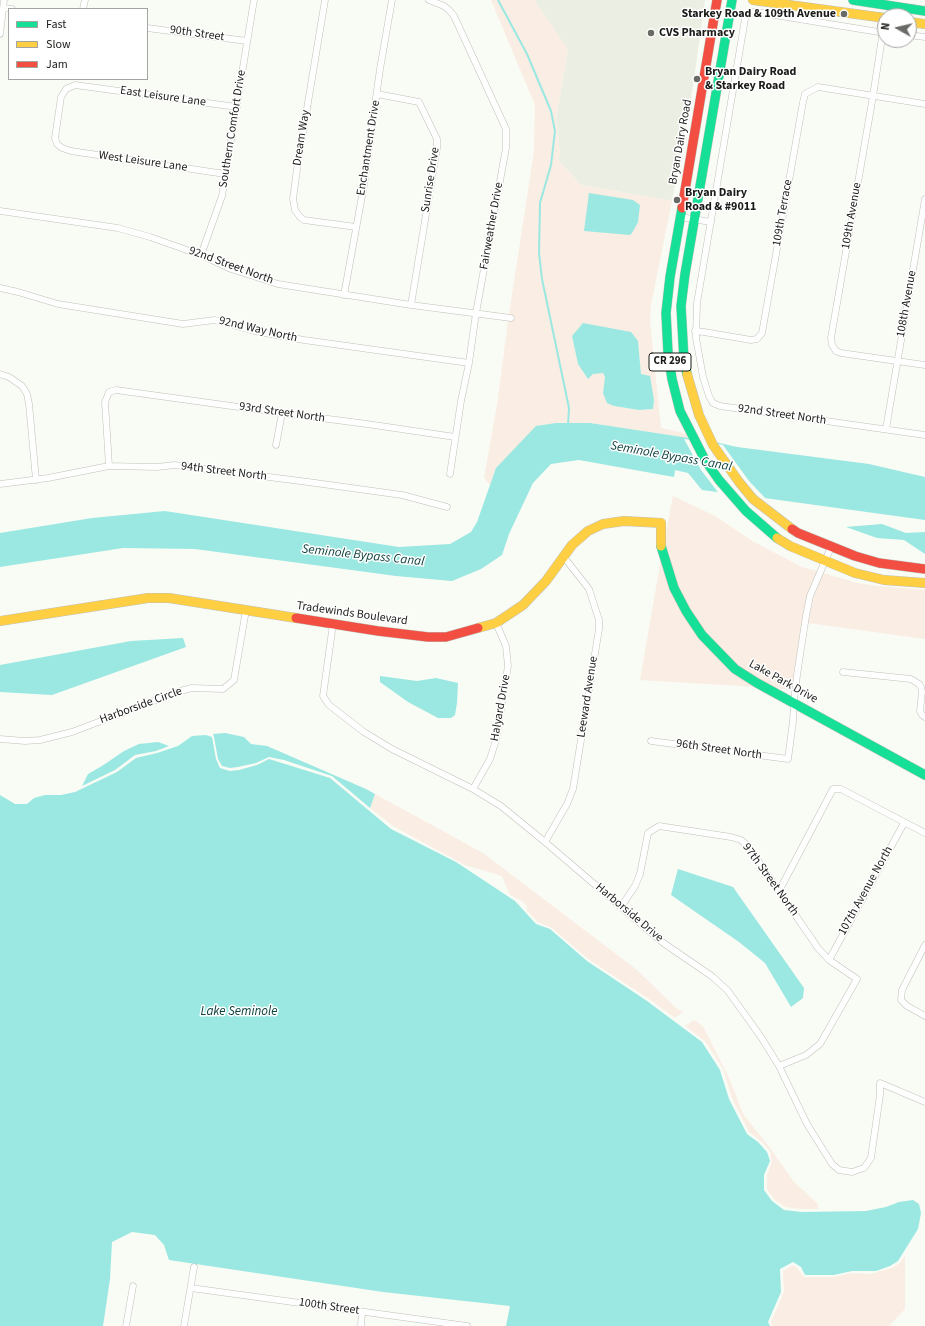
<!DOCTYPE html>
<html>
<head>
<meta charset="utf-8">
<style>
  body { margin:0 }
  #map { position:relative; width:925px; height:1326px; overflow:hidden; background:#f9fbf5; font-family:"Source Sans 3",sans-serif }
  canvas { display:block }
  .legend { position:absolute; left:8px; top:8px; width:140px; height:72px; box-sizing:border-box; background:#fff; border:1px solid #a4a4a3; margin:0; padding:5px 7px; list-style:none; font-size:12px; color:#1b1c19 }
  .legend li { display:flex; align-items:center; gap:8px; height:20px }
  .legend b { width:20px; border:1px solid #a4a4a3 }
  .north { position:absolute; left:877px; top:8px; width:40px; height:40px; box-sizing:border-box; background:#fff; border:1px solid #a4a4a3; border-radius:50%; rotate:278deg; font-size:11px; font-weight:700; line-height:16px; text-align:center; color:#1b1c19 }
  .north::after { content:''; display:block; margin:auto; width:14px; height:18px; background:#696a66; clip-path:polygon(50% 0,100% 100%,50% 72%,0 100%) }
</style>
</head>
<body>
<div id="map">
<canvas width="925" height="1326"></canvas>
<ul class="legend">
<li><b style="height:5px;background:#16e098"></b>Fast</li>
<li><b style="height:5px;background:#ffcf43"></b>Slow</li>
<li><b style="height:5px;background:#f24e42"></b>Jam</li>
</ul>
<div class="north">N</div>
</div>
<script>
const ctx = document.querySelector('canvas').getContext('2d');
ctx.lineJoin = 'round';
function fill(path, color) {
  ctx.fillStyle = color;
  ctx.fill(path, 'evenodd');
}
function toPath(rows) {
  const path = new Path2D();
  for (const r of rows) {
    path.moveTo(r[0], r[1]);
    for (let i = 2; i < r.length; i += 2) path.lineTo(r[i], r[i + 1]);
  }
  return path;
}
function trace(path, color, width, dash) {
  ctx.strokeStyle = color;
  ctx.lineWidth = width;
  ctx.lineCap = dash ? 'butt' : 'round';
  ctx.setLineDash(dash || []);
  ctx.stroke(path);
}
function label(font, color, halo, rows, align = 'center') {
  ctx.font = font + ' "Source Sans 3",sans-serif';
  ctx.lineWidth = 3;
  ctx.setLineDash([]);
  ctx.textBaseline = 'middle';
  ctx.strokeStyle = halo;
  ctx.fillStyle = color;
  for (const [text, x, y, turn = 0] of rows) {
    ctx.save();
    ctx.translate(x, y);
    ctx.rotate((+turn || 0) * Math.PI / 180);
    ctx.textAlign = isNaN(turn) ? turn : align;
    if (halo) ctx.strokeText(text, 0, 0);
    ctx.fillText(text, 0, 0);
    ctx.restore();
  }
}
fill(toPath([
  [534,0,705,0,693,86,672,201,581,185,558,160,560,154,556,118,568,50]
]), '#ebefe3');
fill(toPath([
  [491,0,534,0,568,49,556,118,560,154,558,160,581,185,672,201,651,305,650,322,661,428,688,434,689,438,589,423,556,423,496,468,490,485,484,478,498,399,508,321,514,321,515,316,509,315,534,151,535,105],
  [572,336,638,341,641,375,653,409,639,410,614,406,603,393,605,377,603,372,593,374,588,379,578,364],
  [673,495,673,496,715,516,754,542,802,567,817,571,807,595,803,616,792,690,774,688,737,667,705,633,689,610,677,587,664,544],
  [661,559,683,613,759,687,640,680],
  [823,573,857,583,878,586,925,590,925,639,808,623,814,597],
  [375,794,483,853,637,970,676,1008,683,1012,675,1018,649,999,588,959,552,928,538,922,527,911,527,906,522,901,510,895,502,876,465,865,393,826,370,808],
  [694,1020,703,1026,730,1080,743,1114,770,1148,794,1182,818,1204,818,1209,802,1209,785,1207,774,1199,767,1189,767,1175,772,1162,770,1151,761,1141,749,1132,732,1098,723,1069,705,1041,685,1026],
  [905,1256,905,1309,889,1326,773,1326,771,1322,784,1292,783,1271,793,1265,798,1269,803,1276,805,1277,834,1277,852,1273,871,1274,892,1268,900,1263]
]), '#faede3');
fill(toPath([
  [589,193,633,200,640,205,638,222,632,233,630,235,584,231],
  [583,323,631,332,638,341,641,374,650,376,654,400,653,409,639,410,614,406,607,403,603,393,605,377,603,373,593,374,588,379,578,364,572,336],
  [556,423,590,423,689,438,725,493,702,490,688,473,675,470,674,477,579,460,551,464,533,483,509,534,502,555,481,569,452,581,396,576,195,549,123,548,0,567,0,533,92,518,165,511,399,547,450,544,471,532,477,522,496,468,536,426],
  [715,442,737,447,869,464,925,477,925,520,757,497],
  [882,524,906,533,925,532,925,554,904,540,877,538,846,527],
  [183,638,186,647,52,695,0,692,0,665,131,641],
  [380,676,417,681,436,678,458,683,457,703,455,715,451,718,438,718,408,702,380,682],
  [225,733,244,737,251,744,267,746,366,789,375,794,370,808,332,776,284,760,269,757,256,763,238,767,230,768,222,766,218,759,214,737,213,734],
  [206,735,212,737,216,759,220,768,230,771,239,770,257,765,269,759,330,778,391,829,456,862,515,901,536,924,550,929,587,961,647,1001,702,1042,720,1070,729,1099,747,1134,758,1142,767,1152,770,1161,764,1175,764,1190,772,1201,784,1210,802,1212,866,1211,886,1207,899,1202,913,1200,919,1204,921,1213,918,1229,898,1261,890,1266,876,1271,852,1271,834,1275,805,1275,801,1267,793,1262,780,1269,781,1292,768,1322,770,1326,506,1326,510,1306,383,1292,169,1260,164,1245,155,1235,132,1232,112,1242,110,1279,103,1326,0,1326,0,795,15,804,27,804,34,798,45,795,61,795,75,792,117,772,136,758,157,753,178,746,192,736],
  [158,742,169,746,156,751,135,755,115,770,82,786,88,774,102,766,124,751,139,744],
  [678,869,733,887,804,988,803,998,791,1007,765,963,739,942,671,895]
]), '#9ae8e1');
fill(toPath([
  [684,439,693,440,726,495,719,494,717,491,701,470],
  [714,443,723,445,749,481,768,501,756,499]
]), '#f9fbf5');
trace(toPath([
  [498,0,527,54,551,111,555,131,551,165,540,203,539,253,542,279,569,408,568,425]
]), '#9ae8e1', 2);
trace(toPath([
  [706,464,729,468]
]), '#9ae8e1', 6);
const street = toPath([
  [325,0,297,169,293,199,295,210,300,217,304,220,356,227],
  [429,0,444,6,449,10,454,16,506,129,506,148,476,313,469,363,461,401,450,474],
  [4,8,12,9],
  [83,9,85,0],
  [885,18,873,96,831,338,832,345,836,351,841,353,925,365],
  [147,28,247,41],
  [885,33,756,12,753,12,746,16,745,19,697,303,696,338,703,377,709,396,713,403,720,406,925,435],
  [0,34,4,0],
  [909,35,925,37],
  [377,94,419,102,437,139,437,148,411,305],
  [225,174,71,151,62,148,57,144,55,138,61,97,66,89,75,85,237,107],
  [0,211,118,228,150,237,201,255,231,269,278,284,411,305,511,318],
  [680,217,711,222],
  [201,255,222,196,254,0],
  [0,288,18,292,58,304,183,324,215,320,254,331,304,340,469,363],
  [344,295,364,185,380,69,392,0],
  [695,331,704,332,751,340,757,339,762,333,803,102,805,94,818,87,925,104],
  [0,374,9,377,22,386,27,394,29,404,36,480],
  [886,429,925,199],
  [276,445,282,413],
  [109,466,105,402,109,392,116,390,282,413,367,424,455,437],
  [0,484,48,478,109,466,157,467,175,465,308,482,402,495,447,507],
  [333,624,323,696,329,705,364,732,392,749,473,789,501,806,545,842,662,942,713,977,728,991,761,1037,779,1066,807,1124,832,1164,839,1170,852,1172,864,1168,871,1158,880,1095,880,1083,925,1102],
  [843,672,911,679,919,684,921,687,922,692,920,711,922,715,925,717],
  [0,739,25,741,40,740,72,732,180,691,192,688,223,689,234,680,246,610],
  [651,741,788,759,793,721,794,702,797,675,806,616,810,596,831,547],
  [473,789,490,759,496,740,508,666,506,646,496,623],
  [545,842,567,804,573,789,599,629,599,620,589,589,563,556],
  [779,891,833,789,841,789,925,833],
  [621,907,635,886,640,874,648,833,659,826,731,837,741,840,748,846,818,948,829,960,857,979,820,1044,806,1055,779,1066],
  [925,945,902,990,901,1000,907,1006,925,1016],
  [829,960,904,823],
  [191,1288,467,1326],
  [126,1326,133,1286],
  [184,1326,194,1267],
  [361,1326,362,1312]
]);
const fast = toPath([
  [853,0,925,11],
  [682,208,670,277,666,313,668,353,672,379,680,411,705,460,719,480,746,511,777,538],
  [687,374,684,360,681,306,685,274,732,0],
  [661,546,674,588,686,611,702,635,735,669,757,683,925,775]
]);
const slow = toPath([
  [753,0,885,18],
  [909,22,925,24],
  [687,374,699,415,713,445,739,482,753,499,792,529],
  [777,538,790,546,855,573,884,580,925,583],
  [0,621,148,598,169,598,296,618],
  [478,628,496,623,523,605,546,581,572,545,588,531,603,524,624,521,661,523,661,546]
]);
const jam = toPath([
  [682,208,717,0],
  [792,529,798,533,855,556,879,563,925,569],
  [296,618,378,631,428,637,446,637,478,628]
]);
trace(street, '#bfc0bb', 7);
trace(fast, '#bfc0bb', 10);
trace(slow, '#bfc0bb', 10);
trace(jam, '#bfc0bb', 10);
trace(street, '#fefefe', 6);
trace(fast, '#16e098', 9);
trace(slow, '#ffcf43', 9);
trace(jam, '#f24e42', 9);
for (const [x, y, r, color] of [
  [844,14,4,"#696a66"],
  [651,33,4,"#696a66"],
  [697,79,4,"#696a66"],
  [677,200,4,"#696a66"]
]) {
  const dot = new Path2D();
  dot.arc(x, y, r, 0, 2 * Math.PI);
  ctx.fillStyle = color;
  ctx.fill(dot);
  trace(dot, '#fff', 1.5);
}
for (const [x, y, w] of [
  [670,362,42]
]) {
  const box = new Path2D();
  box.roundRect(x - w / 2, y - 9, w, 18, 3);
  ctx.fillStyle = '#fff';
  ctx.fill(box);
  trace(box, '#1b1c19', 1);
}
label('bold 11px', '#1b1c19', null, [
  ["CR 296",670,362]
]);
label('bold 12px', '#1b1c19', '#fff', [
  ["Starkey Road & 109th Avenue",836,14,"right"],
  ["CVS Pharmacy",659,33],
  ["Bryan Dairy Road",705,72],
  ["& Starkey Road",705,86],
  ["Bryan Dairy",685,193],
  ["Road & #9011",685,207]
], 'left');
label('12px', '#1b1c19', '#fff', [
  ["90th Street",197,34,8],
  ["East Leisure Lane",163,97,8],
  ["Southern Comfort Drive",233,129,-81],
  ["Dream Way",302,138,-81],
  ["Bryan Dairy Road",681,142,-80],
  ["Enchantment Drive",369,148,-81],
  ["West Leisure Lane",143,162,8],
  ["Sunrise Drive",431,180,-81],
  ["109th Terrace",783,213,-80],
  ["109th Avenue",852,216,-80],
  ["Fairweather Drive",492,226,-80],
  ["92nd Street North",231,266,20],
  ["108th Avenue",907,304,-80],
  ["92nd Way North",258,330,13],
  ["93rd Street North",282,413,8],
  ["92nd Street North",782,415,8],
  ["94th Street North",224,472,7],
  ["Tradewinds Boulevard",352,614,8],
  ["Lake Park Drive",783,682,29],
  ["Leeward Avenue",588,697,-81],
  ["Harborside Circle",141,706,-20],
  ["Halyard Drive",501,708,-80],
  ["96th Street North",719,750,8],
  ["97th Street North",770,880,54],
  ["107th Avenue North",866,891,-61],
  ["Harborside Drive",629,913,40],
  ["100th Street",329,1307,8]
]);
label('italic 13px', '#0d413e', '#fff', [
  ["Seminole Bypass Canal",671,457,10],
  ["Seminole Bypass Canal",363,556,6],
  ["Lake Seminole",239,1012]
]);
</script>
</body>
</html>
